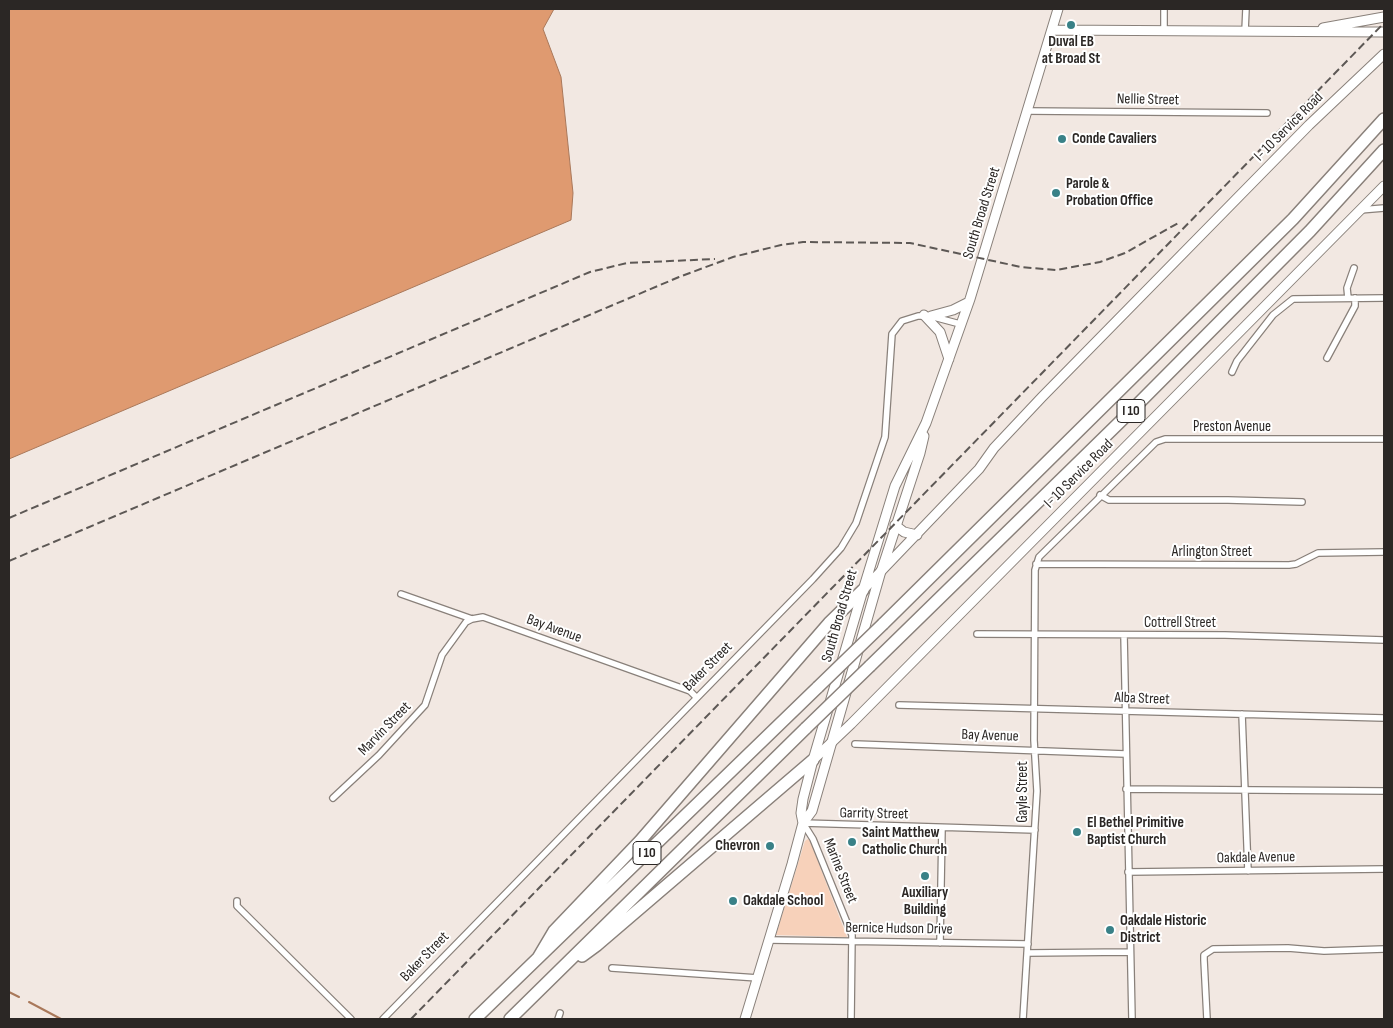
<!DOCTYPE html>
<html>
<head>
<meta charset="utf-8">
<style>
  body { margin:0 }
  #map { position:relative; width:1393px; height:1028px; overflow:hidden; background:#f2e8e2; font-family:"Sofia Sans Condensed",sans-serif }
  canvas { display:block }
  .frame { position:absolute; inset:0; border:10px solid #2b2725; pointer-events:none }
</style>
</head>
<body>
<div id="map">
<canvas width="1393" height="1028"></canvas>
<div class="frame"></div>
</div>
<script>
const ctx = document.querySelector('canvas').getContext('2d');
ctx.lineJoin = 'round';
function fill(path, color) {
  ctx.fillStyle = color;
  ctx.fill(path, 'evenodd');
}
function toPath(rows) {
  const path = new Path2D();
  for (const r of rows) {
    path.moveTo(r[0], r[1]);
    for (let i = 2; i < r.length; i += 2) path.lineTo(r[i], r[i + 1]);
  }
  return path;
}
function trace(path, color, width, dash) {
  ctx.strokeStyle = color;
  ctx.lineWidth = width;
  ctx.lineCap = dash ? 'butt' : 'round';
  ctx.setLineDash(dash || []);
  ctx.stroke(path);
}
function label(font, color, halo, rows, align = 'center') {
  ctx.font = font + ' "Sofia Sans Condensed",sans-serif';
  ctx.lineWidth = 4;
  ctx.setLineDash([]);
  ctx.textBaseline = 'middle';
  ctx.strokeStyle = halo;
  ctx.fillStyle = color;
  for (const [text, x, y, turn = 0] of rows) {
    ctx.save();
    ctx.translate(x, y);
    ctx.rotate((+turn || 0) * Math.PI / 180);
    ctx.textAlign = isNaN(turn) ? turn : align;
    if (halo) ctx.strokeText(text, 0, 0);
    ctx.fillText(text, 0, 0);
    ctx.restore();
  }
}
fill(toPath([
  [808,839,810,841,847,937,776,935,805,841]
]), '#f7d1ba');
const water = toPath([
  [9,9,554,9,543,29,561,77,573,193,571,220,9,459,9,9]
]);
fill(water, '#df9a70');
trace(water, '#a9785a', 1);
trace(toPath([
  [9,992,19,997],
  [29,1002,61,1019]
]), '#a9785a', 2);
const street = toPath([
  [1164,31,1164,9],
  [1245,31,1246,9],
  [1028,111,1267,113],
  [1360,210,1384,208],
  [1348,298,1347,288,1354,268],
  [1327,358,1355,306,1355,298],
  [1232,372,1237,361,1273,315,1293,299,1384,298],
  [1100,495,1109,500,1228,500,1302,502],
  [1036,564,1289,565,1296,564,1318,553,1384,552],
  [401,594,472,619,483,617,690,691,696,697],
  [977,634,1225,635,1384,640],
  [1124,635,1132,1019],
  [899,705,1384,718],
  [1242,714,1248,871],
  [855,744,1125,754],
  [1126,789,1384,791],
  [333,798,379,755,425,705,442,655,466,622,472,619],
  [803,823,1035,830],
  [803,823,813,839,852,935,851,1019],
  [1128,872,1384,869],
  [237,901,237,906,351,1019],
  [770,940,1028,944],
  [940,943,942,828],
  [1027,953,1130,952],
  [612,968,758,978],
  [383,1019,813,579,841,548,856,523,885,437,892,334,902,321,918,316,930,316,960,324],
  [558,1019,560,1013],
  [1023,1019,1037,791,1034,740,1035,570,1039,557,1156,442,1165,439,1384,439],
  [1207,1019,1204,960,1204,955,1213,949,1288,948,1324,951,1384,949]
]);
const secondary = toPath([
  [1323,28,1384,17],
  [1052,30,1384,32],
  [924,315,940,332,949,359],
  [931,316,953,310,969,302],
  [895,525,904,532,917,535],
  [882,569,920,453,924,436],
  [863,590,979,469,994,448,1042,397,1309,125,1384,54],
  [863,590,895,486,926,423,970,299,1058,9],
  [813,760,851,724,1384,186]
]);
const primary = toPath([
  [803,823,812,811,881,571],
  [745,1019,792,864,803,823,801,813,803,799,813,760,863,590]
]);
const highway = toPath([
  [883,624,1293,219,1384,119],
  [870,666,1127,415,1310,231,1384,150],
  [582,956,597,945,813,760],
  [538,958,554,931,640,841,829,623,863,590],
  [475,1019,818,687],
  [510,1019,806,728]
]);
trace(street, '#89807a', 8);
trace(secondary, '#89807a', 11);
trace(primary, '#89807a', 11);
trace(highway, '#89807a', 14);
trace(street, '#fff', 5.5);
trace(secondary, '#fff', 9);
trace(primary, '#fff', 9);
trace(highway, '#fff', 11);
trace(toPath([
  [9,518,590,272,627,263,715,259],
  [9,561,679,277,733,257,781,245,803,242,910,243,1021,267,1056,270,1100,262,1125,253,1180,222],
  [411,1019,1384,23]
]), '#5d5855', 2, [8, 4]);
const highwayBridge = toPath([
  [818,687,883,624],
  [806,728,870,666]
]);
trace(highwayBridge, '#89807a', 14, []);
trace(highwayBridge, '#fff', 11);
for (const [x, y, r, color] of [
  [1071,25,5,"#398187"],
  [1062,139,5,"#398187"],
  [1056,193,5,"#398187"],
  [1077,832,5,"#398187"],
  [852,842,5,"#398187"],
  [770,846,5,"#398187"],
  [925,876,5,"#398187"],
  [733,901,5,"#398187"],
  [1110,930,5,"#398187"]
]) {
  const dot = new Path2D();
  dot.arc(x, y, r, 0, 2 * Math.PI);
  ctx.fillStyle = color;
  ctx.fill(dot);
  trace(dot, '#fff', 2);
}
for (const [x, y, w] of [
  [1131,411,28],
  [647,853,28]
]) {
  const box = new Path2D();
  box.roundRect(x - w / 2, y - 11.5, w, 23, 4);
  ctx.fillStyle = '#fff';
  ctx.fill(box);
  trace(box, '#2b2725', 1);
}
label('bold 14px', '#2b2725', null, [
  ["I 10",1131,411],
  ["I 10",647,853]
]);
label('bold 15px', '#2b2725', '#fff', [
  ["Duval EB",1071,42,"center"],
  ["at Broad St",1071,59,"center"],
  ["Conde Cavaliers",1072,139],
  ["Parole &",1066,184],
  ["Probation Office",1066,201],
  ["El Bethel Primitive",1087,823],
  ["Baptist Church",1087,840],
  ["Saint Matthew",862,833],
  ["Catholic Church",862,850],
  ["Chevron",760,846,"right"],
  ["Auxiliary",925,893,"center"],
  ["Building",925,910,"center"],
  ["Oakdale School",743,901],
  ["Oakdale Historic",1120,921],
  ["District",1120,938]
], 'left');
label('15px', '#2b2725', '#fff', [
  ["Nellie Street",1148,100,1],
  ["I- 10 Service Road",1289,127,-45],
  ["South Broad Street",982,213,-73],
  ["Preston Avenue",1232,427],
  ["I- 10 Service Road",1079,474,-45],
  ["Arlington Street",1212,552],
  ["South Broad Street",840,616,-74],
  ["Cottrell Street",1180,623],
  ["Bay Avenue",554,629,20],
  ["Baker Street",708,667,-45],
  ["Alba Street",1142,699,2],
  ["Marvin Street",385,729,-46],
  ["Bay Avenue",990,736,2],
  ["Gayle Street",1023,792,-90],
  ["Garrity Street",874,814,1],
  ["Oakdale Avenue",1256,858,-1],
  ["Marine Street",840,871,68],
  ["Bernice Hudson Drive",899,929,1],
  ["Baker Street",425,957,-46]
]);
</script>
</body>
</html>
